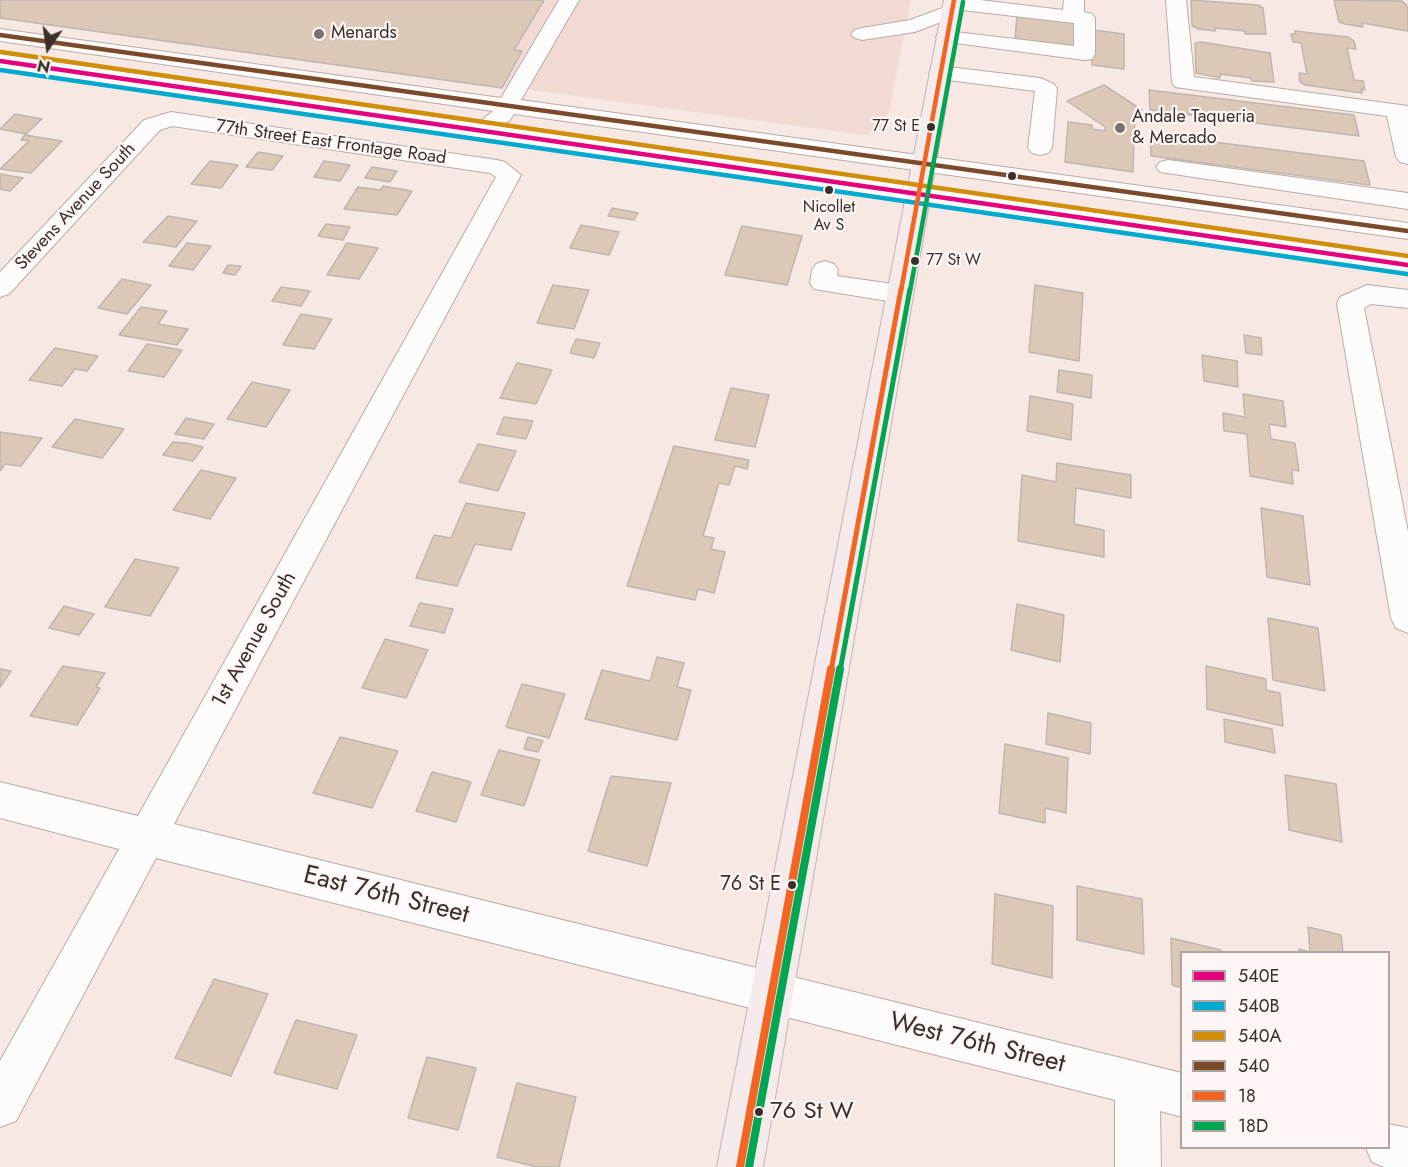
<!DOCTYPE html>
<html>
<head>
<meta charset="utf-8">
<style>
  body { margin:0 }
  #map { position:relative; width:1408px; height:1167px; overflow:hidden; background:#f7e8e4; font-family:Jost,sans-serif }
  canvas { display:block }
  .legend { position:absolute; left:1180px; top:951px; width:210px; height:198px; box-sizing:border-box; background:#fdf6f4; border:2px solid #afa6a4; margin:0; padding:8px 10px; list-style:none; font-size:18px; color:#3b2f2b }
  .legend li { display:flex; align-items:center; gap:12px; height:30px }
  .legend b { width:30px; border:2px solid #afa6a4 }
  .north { position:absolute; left:18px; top:18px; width:60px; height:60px; -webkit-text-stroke:4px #fdf6f4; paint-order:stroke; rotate:193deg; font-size:16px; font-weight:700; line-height:24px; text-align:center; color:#3b2f2b }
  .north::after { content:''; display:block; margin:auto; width:21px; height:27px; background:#3b2f2b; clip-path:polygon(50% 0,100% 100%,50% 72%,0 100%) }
</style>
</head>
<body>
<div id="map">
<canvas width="1408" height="1167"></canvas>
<ul class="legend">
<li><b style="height:8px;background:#e5007d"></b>540E</li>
<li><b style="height:8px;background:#00a9ce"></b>540B</li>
<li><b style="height:8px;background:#d18e09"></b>540A</li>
<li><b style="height:8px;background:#7a4b2a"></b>540</li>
<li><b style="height:8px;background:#f26522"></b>18</li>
<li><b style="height:8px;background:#00a651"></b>18D</li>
</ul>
<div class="north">N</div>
</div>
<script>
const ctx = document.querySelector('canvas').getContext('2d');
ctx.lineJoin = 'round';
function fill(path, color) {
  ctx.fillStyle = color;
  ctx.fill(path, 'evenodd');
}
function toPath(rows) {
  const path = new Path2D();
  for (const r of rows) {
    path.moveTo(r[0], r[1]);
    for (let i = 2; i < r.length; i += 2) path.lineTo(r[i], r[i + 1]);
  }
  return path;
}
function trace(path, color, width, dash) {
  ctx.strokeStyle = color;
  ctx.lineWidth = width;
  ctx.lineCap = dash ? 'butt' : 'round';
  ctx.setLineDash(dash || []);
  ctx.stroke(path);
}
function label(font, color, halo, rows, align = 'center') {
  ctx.font = font + ' Jost,sans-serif';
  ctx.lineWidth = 4.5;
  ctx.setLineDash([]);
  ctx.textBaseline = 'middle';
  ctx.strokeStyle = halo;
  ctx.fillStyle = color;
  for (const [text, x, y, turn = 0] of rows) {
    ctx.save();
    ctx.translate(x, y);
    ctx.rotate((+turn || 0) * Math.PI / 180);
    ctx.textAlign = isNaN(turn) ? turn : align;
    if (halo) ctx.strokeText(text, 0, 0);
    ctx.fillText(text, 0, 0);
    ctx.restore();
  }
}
fill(toPath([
  [0,0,911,0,886,127,864,135,0,18]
]), '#f1dad3');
const building = toPath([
  [0,0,544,0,514,50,522,51,502,88,0,18,0,0],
  [1191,0,1258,5,1263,8,1266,34,1245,34,1245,31,1215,28,1215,31,1198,29,1192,26,1191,0],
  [1334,0,1401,1,1406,4,1408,10,1408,31,1362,23,1363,27,1345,24,1339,22,1334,0],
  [1017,15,1077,23,1075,46,1015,39,1017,15],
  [1093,30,1124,34,1124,69,1092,65,1093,30],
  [1295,31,1348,37,1354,41,1356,49,1347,48,1354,80,1363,81,1365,90,1361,89,1362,93,1305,85,1300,82,1299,73,1307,74,1301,43,1293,42,1291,34,1295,34,1295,31],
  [1201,42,1270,53,1274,82,1252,81,1251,78,1220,74,1220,78,1196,73,1195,43,1201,42],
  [1104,85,1142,110,1135,112,1133,172,1065,162,1068,122,1092,125,1092,129,1105,131,1105,127,1067,101,1104,85],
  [1149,90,1354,115,1359,136,1150,110,1149,90],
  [15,114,42,119,26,134,0,129,15,114],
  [1150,134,1364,161,1370,185,1151,156,1150,134],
  [25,135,62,141,31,173,0,169,29,141,21,140,25,135],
  [258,152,283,156,272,170,246,167,258,152],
  [210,161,238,165,221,188,191,184,210,161],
  [324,161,350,165,340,181,314,177,324,161],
  [372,167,397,171,390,182,365,178,372,167],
  [0,174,23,178,10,191,0,189,0,174],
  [383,186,412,191,397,215,344,209,358,187,380,190,383,186],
  [612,208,638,213,634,220,608,216,612,208],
  [168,216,197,221,176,247,143,242,168,216],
  [326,224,350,227,343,240,318,236,326,224],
  [581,225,619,232,609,255,570,248,581,225],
  [742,226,802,236,787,285,725,275,742,226],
  [187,243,211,246,193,270,169,266,187,243],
  [347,243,378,248,359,279,327,275,347,243],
  [228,265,241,266,235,275,223,273,228,265],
  [122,279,151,285,127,314,98,308,122,279],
  [553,285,589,290,574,329,537,323,553,285],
  [1035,285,1083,293,1079,361,1029,352,1035,285],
  [281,287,310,291,301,306,272,301,281,287],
  [141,307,167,311,158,324,188,329,177,345,119,335,141,307],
  [301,314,332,319,314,349,283,345,301,314],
  [1244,335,1261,338,1262,355,1246,353,1244,335],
  [576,339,600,343,594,358,570,353,576,339],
  [147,344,182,350,164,377,128,371,147,344],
  [55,348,98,356,87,371,75,369,62,386,29,380,55,348],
  [1202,355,1237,361,1238,387,1204,381,1202,355],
  [517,363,552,370,536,404,500,398,517,363],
  [1059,370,1092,375,1091,398,1057,392,1059,370],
  [252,382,290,390,266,427,227,419,252,382],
  [731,388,769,395,755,447,715,440,731,388],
  [1243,394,1283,401,1286,427,1269,424,1271,439,1295,443,1299,471,1292,470,1293,484,1250,476,1247,434,1224,431,1223,413,1245,417,1243,394],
  [1030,396,1073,404,1071,440,1027,431,1030,396],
  [504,417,533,421,526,439,497,434,504,417],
  [186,418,214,424,204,439,175,434,186,418],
  [75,419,124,429,102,458,52,447,75,419],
  [0,432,42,438,21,466,5,464,0,471,0,432],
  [173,442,186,443,203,447,193,461,163,455,173,442],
  [478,444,516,451,498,491,459,482,478,444],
  [674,446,749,460,747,469,735,466,729,485,719,483,703,536,714,538,711,549,725,552,714,593,698,589,695,600,627,586,674,446],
  [1057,463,1131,475,1131,498,1076,488,1074,524,1104,530,1104,557,1018,541,1022,475,1056,482,1057,463],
  [201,470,236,478,210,519,173,510,201,470],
  [466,503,525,513,511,550,475,544,457,586,416,578,434,535,451,538,466,503],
  [1261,508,1303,516,1310,585,1267,577,1261,508],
  [135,559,179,568,150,616,105,607,135,559],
  [420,603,453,609,444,633,410,626,420,603],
  [1017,604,1064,615,1060,662,1011,650,1017,604],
  [64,606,94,614,79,635,49,628,64,606],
  [1268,618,1318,628,1325,691,1273,680,1268,618],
  [385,639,428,650,406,698,362,688,385,639],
  [657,657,684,663,677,687,691,690,677,740,585,719,602,670,650,681,657,657],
  [63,666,105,673,96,687,100,688,77,725,30,716,63,666],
  [1206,666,1266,679,1266,690,1280,693,1283,726,1207,709,1206,666],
  [0,669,11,671,0,687,0,669],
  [522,684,565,694,549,738,506,727,522,684],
  [1048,713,1091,723,1090,754,1046,744,1048,713],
  [1224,719,1272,729,1275,753,1225,742,1224,719],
  [340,737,398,751,372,808,313,793,340,737],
  [528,737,543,741,538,752,524,749,528,737],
  [1005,744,1068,758,1066,813,1045,808,1045,823,999,813,1005,744],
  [499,750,540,760,524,806,481,795,499,750],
  [432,772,471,782,456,822,416,811,432,772],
  [1285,775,1336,784,1342,842,1289,830,1285,775],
  [611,776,671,783,647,866,588,851,611,776],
  [1077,886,1142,899,1144,954,1077,940,1077,886],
  [995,894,1053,906,1052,978,992,964,995,894],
  [1308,927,1341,935,1343,952,1299,952,1299,949,1310,952,1308,927],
  [1171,938,1221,950,1221,952,1182,952,1182,988,1172,985,1171,938],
  [214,979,268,994,231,1076,175,1058,214,979],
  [296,1020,357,1035,337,1089,274,1073,296,1020],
  [427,1057,476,1068,458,1130,408,1118,427,1057],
  [517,1083,576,1097,559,1167,537,1167,497,1157,517,1083]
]);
fill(building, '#dbc8b6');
trace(building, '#c0b5af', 1.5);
const minor = toPath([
  [559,0,579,0,521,100,1408,223,1408,239,514,114,509,121,498,126,1408,256,1408,274,0,68,0,54,484,124,482,120,493,111,0,41,0,29,501,98,559,0],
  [945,0,980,0,1063,10,1064,0,1084,0,1084,12,1092,14,1095,18,1095,54,1092,59,1084,60,940,41,936,37,940,33,947,31,1074,46,1074,23,962,10,959,15,915,32,862,40,855,38,851,34,855,30,862,28,910,20,945,7,943,3,945,0],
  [1166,0,1186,0,1194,77,1408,106,1408,164,1400,162,1396,157,1387,116,1175,87,1172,82,1166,0],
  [940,66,1040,78,1054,84,1057,89,1052,148,1048,153,1040,155,1032,153,1028,148,1035,91,932,78,929,73,932,68,940,66],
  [171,112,497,160,505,162,521,175,174,824,1182,1073,1182,1117,1160,1111,1161,1167,1115,1167,1115,1100,156,858,16,1121,0,1127,0,1061,119,849,0,818,0,782,138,816,496,177,490,173,172,126,160,130,9,294,0,297,0,272,144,120,171,112],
  [1168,160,1408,193,1408,209,1160,172,1156,167,1160,162,1168,160],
  [825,261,834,264,838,270,837,276,900,285,909,287,913,294,909,301,900,303,814,289,810,283,812,270,816,264,825,261],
  [1367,285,1408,290,1408,308,1371,304,1364,308,1408,532,1408,633,1396,628,1391,618,1337,304,1340,297,1367,285],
  [1388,1124,1408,1128,1408,1167,1384,1167,1372,1162,1366,1148,1388,1148,1388,1124]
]);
const major = toPath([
  [944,0,964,0,763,1167,717,1167,944,0]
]);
trace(minor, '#b8aca8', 2);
trace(major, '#c7b1b2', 2);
fill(minor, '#fefcfb');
fill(major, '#f5ebec');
trace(toPath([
  [0,61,1408,265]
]), '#e5007d', 4.5);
trace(toPath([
  [0,70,1407,274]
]), '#00a9ce', 4.5);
trace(toPath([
  [1,52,1408,256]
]), '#d18e09', 4.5);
trace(toPath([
  [0,35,1408,231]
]), '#7a4b2a', 4.5);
trace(toPath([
  [901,291,954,0]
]), '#f26522', 4.5);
trace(toPath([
  [831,671,901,289]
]), '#f26522', 5);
trace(toPath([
  [740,1167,831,669]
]), '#f26522', 8);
trace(toPath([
  [910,291,963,2]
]), '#00a651', 4.5);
trace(toPath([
  [840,671,910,289]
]), '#00a651', 5);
trace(toPath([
  [749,1167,840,669]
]), '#00a651', 8);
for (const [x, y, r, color] of [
  [319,34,6,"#7d706c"],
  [931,127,5,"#3b2f2b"],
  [1120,128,6,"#7d706c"],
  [1012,176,5,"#3b2f2b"],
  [829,190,5,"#3b2f2b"],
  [915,261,5,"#3b2f2b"],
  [792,885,5,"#3b2f2b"],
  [759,1112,5,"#3b2f2b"]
]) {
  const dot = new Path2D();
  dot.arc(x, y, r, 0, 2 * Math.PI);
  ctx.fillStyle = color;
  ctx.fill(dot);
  trace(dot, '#fdf6f4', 2);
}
label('16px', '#3b2f2b', '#fdf6f4', [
  ["77 St E",920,127],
  ["Nicollet",829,208,"center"],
  ["Av S",829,226,"center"],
  ["77 St W",926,261,"left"]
], 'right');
label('18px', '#3b2f2b', '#fdf6f4', [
  ["Menards",331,34],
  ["Andale Taqueria",1132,118],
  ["& Mercado",1132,139]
], 'left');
label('18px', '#3b2f2b', '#fdf6f4', [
  ["77th Street East Frontage Road",331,143,8],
  ["Stevens Avenue South",76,207,-47]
]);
label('20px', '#3b2f2b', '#fdf6f4', [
  ["76 St E",781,885]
], 'right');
label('21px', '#3b2f2b', '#fdf6f4', [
  ["1st Avenue South",255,640,-61]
]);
label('24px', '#3b2f2b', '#fdf6f4', [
  ["76 St W",770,1112]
], 'left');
label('26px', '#3b2f2b', '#fdf6f4', [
  ["East 76th Street",386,896,14],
  ["West 76th Street",977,1044,14]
]);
</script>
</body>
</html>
